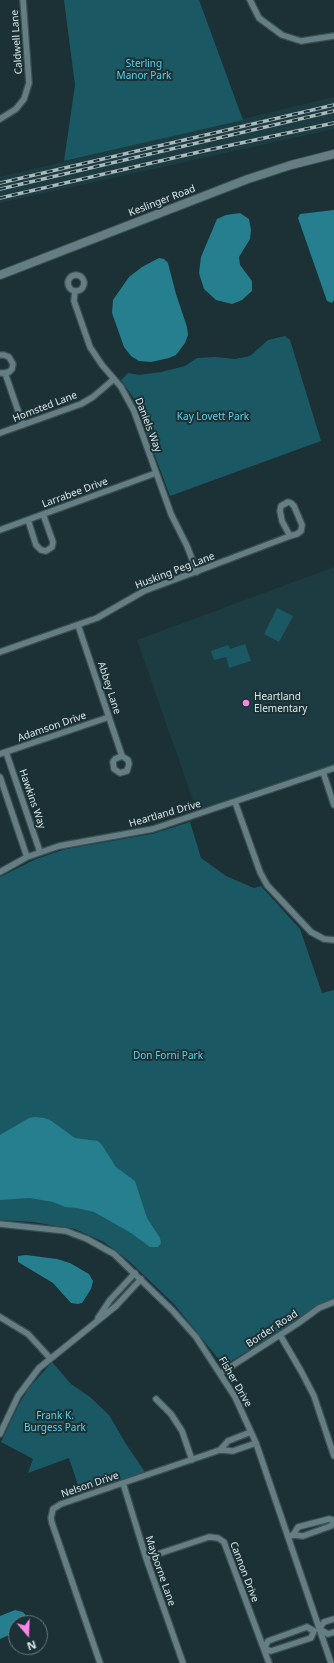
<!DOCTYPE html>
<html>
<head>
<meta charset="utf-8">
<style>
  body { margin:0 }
  #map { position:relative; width:334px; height:1663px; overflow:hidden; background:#1b3136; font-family:"Noto Sans",sans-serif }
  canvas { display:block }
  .north { position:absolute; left:8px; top:1615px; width:40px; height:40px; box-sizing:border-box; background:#1b3136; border:1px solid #677a7e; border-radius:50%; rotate:161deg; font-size:11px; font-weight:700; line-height:16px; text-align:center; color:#dae7ea }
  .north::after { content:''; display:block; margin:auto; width:14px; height:18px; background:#f987e9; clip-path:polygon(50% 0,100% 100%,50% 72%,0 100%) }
</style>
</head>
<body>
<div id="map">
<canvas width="334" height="1663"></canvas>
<div class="north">N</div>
</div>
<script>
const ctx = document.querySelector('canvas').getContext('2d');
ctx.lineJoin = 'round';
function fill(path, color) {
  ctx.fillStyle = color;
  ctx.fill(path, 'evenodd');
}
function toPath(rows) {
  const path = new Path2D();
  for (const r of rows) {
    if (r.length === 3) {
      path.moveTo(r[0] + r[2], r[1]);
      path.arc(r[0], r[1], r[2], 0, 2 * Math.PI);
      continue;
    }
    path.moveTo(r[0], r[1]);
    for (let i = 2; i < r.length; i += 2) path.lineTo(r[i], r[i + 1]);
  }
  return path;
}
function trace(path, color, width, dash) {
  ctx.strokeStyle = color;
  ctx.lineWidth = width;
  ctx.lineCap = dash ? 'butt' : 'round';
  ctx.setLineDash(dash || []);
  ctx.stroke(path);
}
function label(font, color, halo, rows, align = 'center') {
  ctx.font = font + ' "Noto Sans",sans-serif';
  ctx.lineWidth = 4;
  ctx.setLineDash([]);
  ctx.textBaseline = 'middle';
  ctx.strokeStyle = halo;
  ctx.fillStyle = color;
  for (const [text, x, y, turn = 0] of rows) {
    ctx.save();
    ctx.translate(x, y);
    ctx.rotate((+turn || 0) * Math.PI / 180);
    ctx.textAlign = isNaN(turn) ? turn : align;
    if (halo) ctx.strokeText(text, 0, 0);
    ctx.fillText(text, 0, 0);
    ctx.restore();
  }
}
fill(toPath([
  [334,97,334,129,0,203,0,177],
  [334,567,334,766,197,812,137,640]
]), '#1c3c41');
fill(toPath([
  [64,0,199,0,243,120,64,161,75,85],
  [285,336,290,340,321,441,170,496,133,397,121,380,128,373,139,375,161,372,185,366,197,358,215,357,235,359,250,356,268,340],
  [277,608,293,616,279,642,264,634],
  [245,644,251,661,229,668,226,657,214,660,211,651,228,645,230,649],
  [190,822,201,858,226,876,254,888,261,886,300,929,322,993,334,990,334,1299,327,1301,313,1309,294,1323,228,1363,221,1362,174,1304,129,1261,104,1242,75,1229,33,1222,0,1220,0,877,36,859,66,849,152,834],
  [52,1362,71,1384,90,1397,109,1415,126,1444,145,1472,81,1494,69,1458,28,1473,33,1459,1,1442,19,1404,28,1389]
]), '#1a5964');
fill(toPath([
  [334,210,334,300,332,303,327,301,298,218,300,214],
  [240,213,249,219,251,230,250,239,239,257,240,265,252,281,252,291,242,300,232,304,216,300,204,289,199,273,201,257,217,219,226,215],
  [159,258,164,259,168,263,176,294,187,327,188,335,185,343,176,355,169,358,151,362,139,361,131,356,124,347,112,313,113,300,129,277,142,267],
  [35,1117,44,1118,50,1120,75,1138,98,1141,102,1145,116,1167,135,1181,147,1218,160,1238,161,1243,158,1247,150,1247,131,1233,94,1212,77,1208,65,1207,53,1202,30,1198,0,1200,0,1135,29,1118],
  [26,1255,57,1259,70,1263,89,1274,93,1281,91,1289,82,1303,78,1304,71,1303,53,1283,18,1262,18,1256],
  [15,1610,23,1612,27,1617,28,1622,16,1623,16,1632,0,1639,0,1616]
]), '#257f8e');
const minor = toPath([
  [250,0,259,18,282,35,301,41,334,36],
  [0,119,16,109,24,99,29,83,23,0],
  [76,283,8],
  [75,291,74,301,90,347,102,365,121,387,134,411,171,514,187,546,197,572],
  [0,355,4,355,9,357,13,364,12,369,9,372,5,373,0,373],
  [5,373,23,425],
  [0,433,81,404,93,397,114,379],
  [28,520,36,545,41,550,46,551,52,547,53,542,43,514],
  [0,530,156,473],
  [78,625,122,756,128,760,129,764,127,771,120,773,114,769,113,762,115,759,122,756],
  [0,652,97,618,144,591,203,569,290,536,297,534,301,531,302,525,294,506,291,503,288,502,281,506,280,511,282,521,290,536],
  [6,752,40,852],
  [0,754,109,717],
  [323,772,334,805],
  [0,777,27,857],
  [235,802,260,872,267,885,311,932,324,939,334,940],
  [0,872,27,857,59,846,153,829,334,768],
  [0,1224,66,1231,87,1239,114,1254,172,1310,196,1337,235,1397,256,1443,331,1663],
  [0,1317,28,1334,50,1358],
  [98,1318,110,1300,135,1273],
  [280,1335,301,1371,314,1396,334,1456],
  [221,1373,297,1324,319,1308,334,1302],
  [156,1399,171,1414,182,1431,192,1460],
  [0,1434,18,1396,39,1368,116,1306,141,1279],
  [220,1450,228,1441,251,1432],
  [123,1483,146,1558,183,1663],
  [293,1535,298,1527,329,1519,334,1520],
  [288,1537,293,1535,303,1536,331,1526,334,1522],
  [146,1558,209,1537,218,1538,224,1542,269,1663],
  [307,1627,314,1631,311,1638,271,1651,264,1649,268,1641,307,1627],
  [319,1629,324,1622,334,1619],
  [319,1629,328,1634,334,1632],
  [100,1663,52,1523,51,1518,53,1509,61,1504,220,1450,233,1451,256,1443]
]);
const secondary = toPath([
  [0,275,248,179,291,165,334,154]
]);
trace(minor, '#3c4f52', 8);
trace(secondary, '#3c4f52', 10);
trace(minor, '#657e83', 5.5);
trace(secondary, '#657e83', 8);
const rail = toPath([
  [0,183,334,105],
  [0,189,334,111],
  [0,198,199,152,334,123]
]);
trace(rail, '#aab9bd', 3.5);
trace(rail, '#1b3136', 2, [6]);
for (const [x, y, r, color] of [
  [246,703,4,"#f987e9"]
]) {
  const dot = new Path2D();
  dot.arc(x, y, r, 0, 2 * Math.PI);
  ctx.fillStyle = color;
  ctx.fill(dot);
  trace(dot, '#1b3136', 1.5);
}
label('10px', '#dae7ea', '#1b3136', [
  ["Caldwell Lane",17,42,-94],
  ["Keslinger Road",162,201,-21],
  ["Homsted Lane",45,407,-21],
  ["Daniels Way",148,425,69],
  ["Larrabee Drive",75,493,-20],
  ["Husking Peg Lane",175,571,-21],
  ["Abbey Lane",109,688,72],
  ["Adamson Drive",52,727,-19],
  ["Hawkins Way",32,799,71],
  ["Heartland Drive",165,814,-16],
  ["Border Road",272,1329,-33],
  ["Fisher Drive",235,1382,60],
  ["Nelson Drive",90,1485,-19],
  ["Mayborne Lane",160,1571,71],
  ["Cannon Drive",244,1572,69]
]);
label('10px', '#55d4ea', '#1b3136', [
  ["Sterling",144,64],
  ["Manor Park",144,76],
  ["Kay Lovett Park",213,417],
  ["Don Forni Park",168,1056],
  ["Frank K.",55,1416],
  ["Burgess Park",55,1428]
]);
label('10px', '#dae7ea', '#1b3136', [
  ["Heartland",254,697],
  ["Elementary",254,709]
], 'left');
</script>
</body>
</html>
